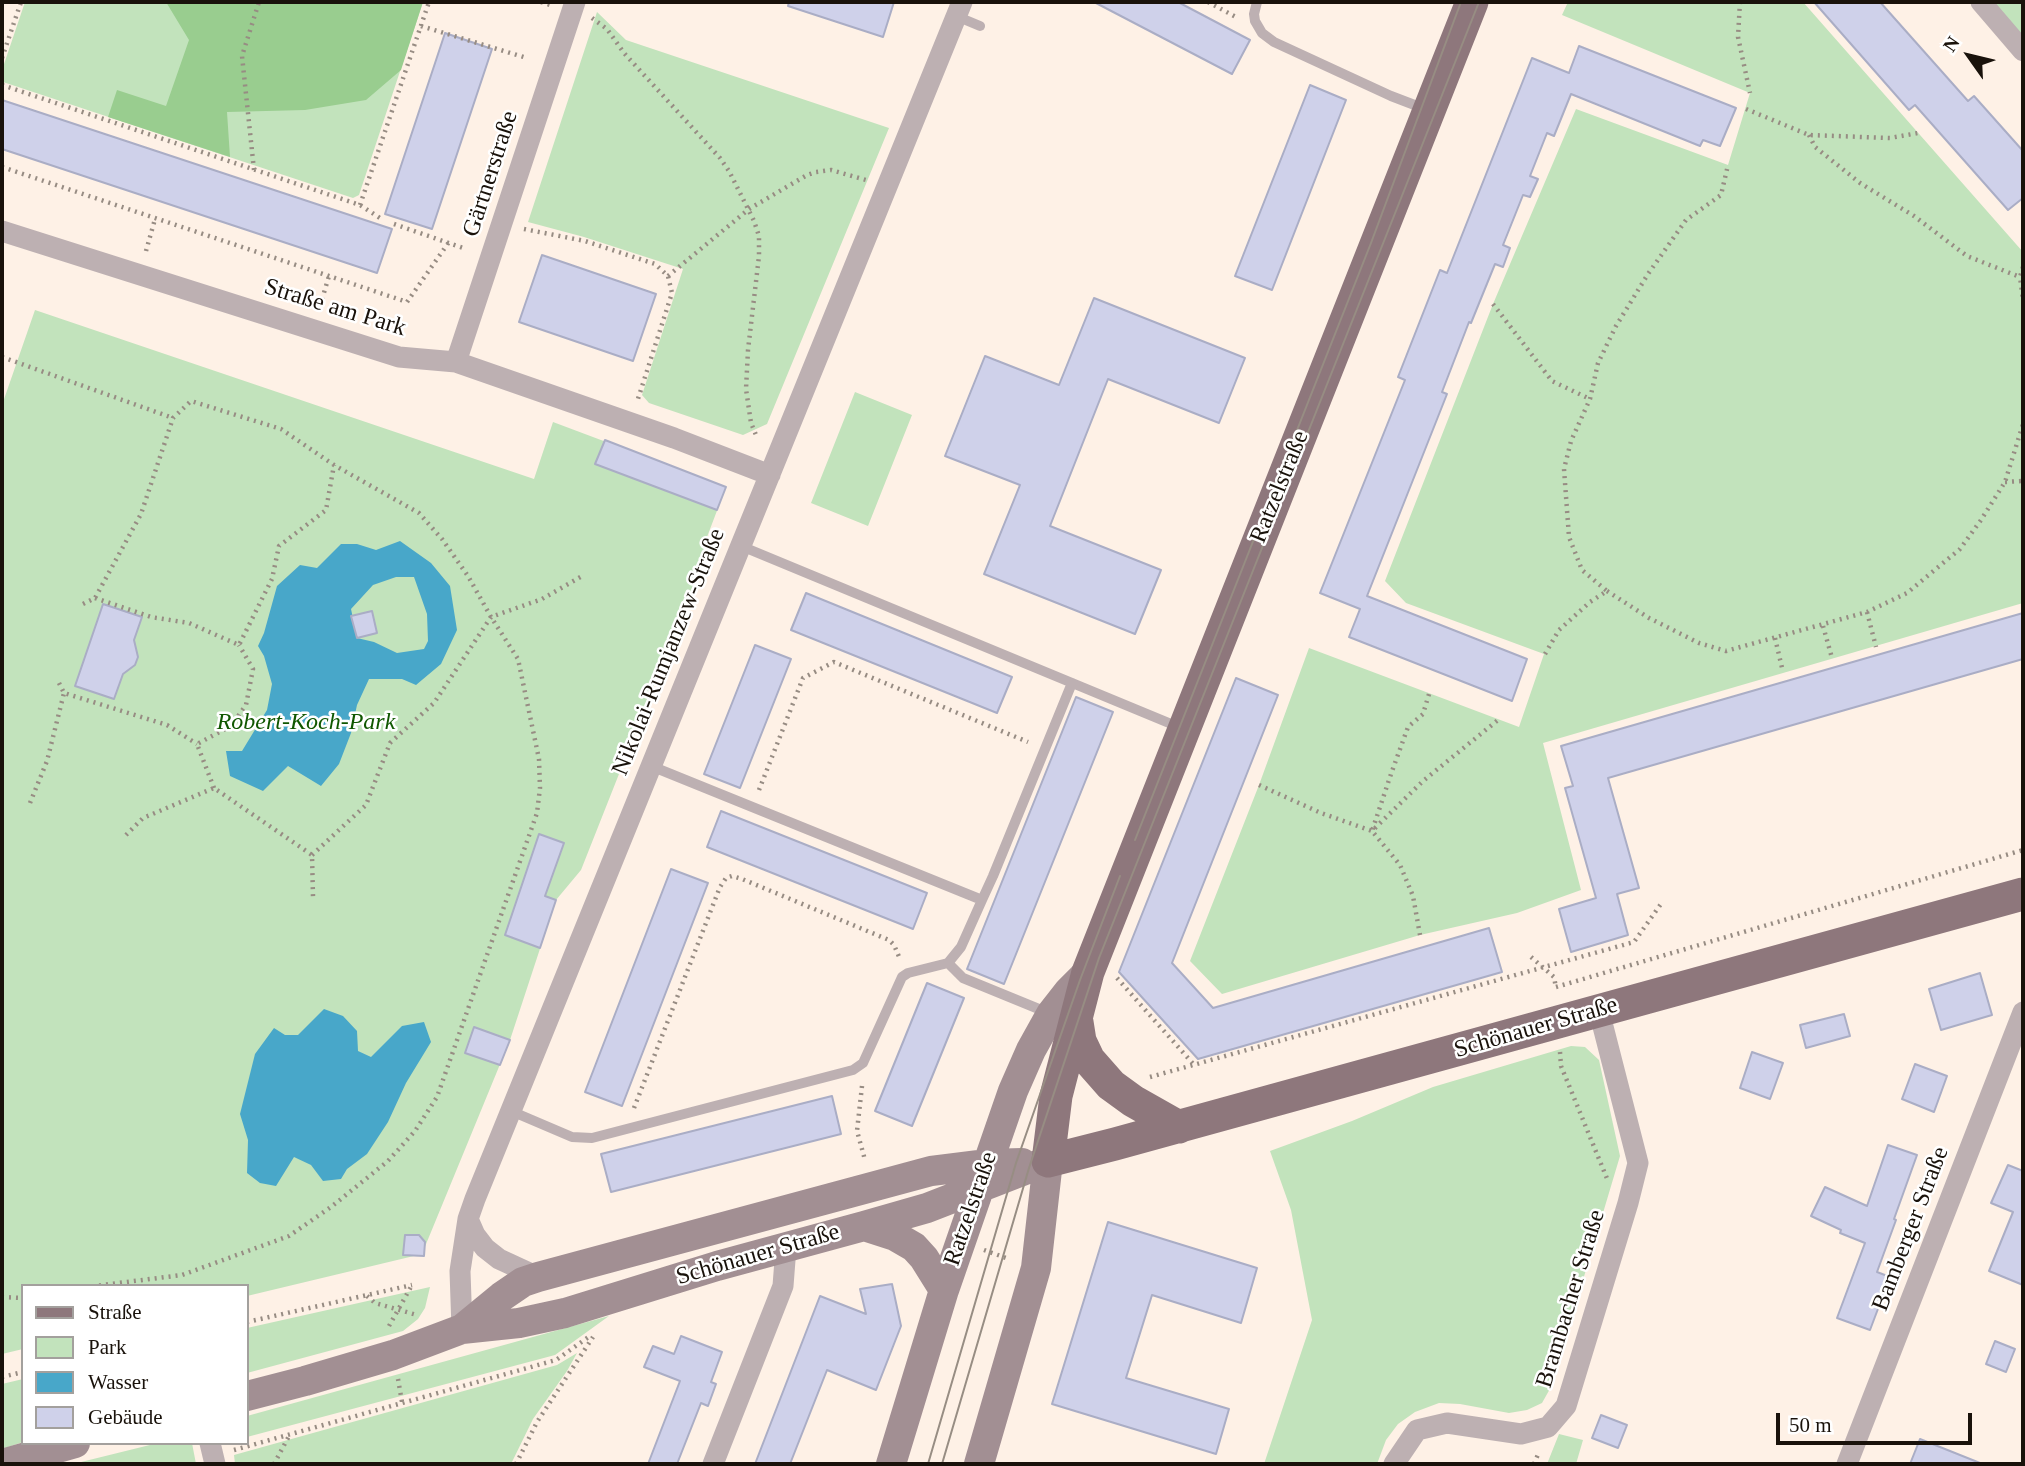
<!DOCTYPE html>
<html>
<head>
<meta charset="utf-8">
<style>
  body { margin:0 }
  #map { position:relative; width:2025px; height:1466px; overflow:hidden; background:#fef1e6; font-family:Georgia,serif }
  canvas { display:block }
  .frame { position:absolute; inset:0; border:4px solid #19120b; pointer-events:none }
  .legend { position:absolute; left:21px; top:1284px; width:228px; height:161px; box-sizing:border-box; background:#fff; border:2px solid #a3a09d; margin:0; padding:9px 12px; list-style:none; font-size:21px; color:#19120b }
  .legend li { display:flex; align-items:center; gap:14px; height:35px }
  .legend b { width:35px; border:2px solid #a3a09d }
  .north { position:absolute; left:1934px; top:21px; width:70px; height:70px; -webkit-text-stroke:5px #fff; paint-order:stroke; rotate:304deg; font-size:19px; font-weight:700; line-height:28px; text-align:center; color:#19120b }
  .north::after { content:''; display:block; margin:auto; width:24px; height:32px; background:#19120b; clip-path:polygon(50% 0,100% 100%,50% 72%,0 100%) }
  .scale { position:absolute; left:1776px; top:1413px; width:196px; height:32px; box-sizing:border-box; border:4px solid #19120b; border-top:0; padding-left:9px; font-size:21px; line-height:24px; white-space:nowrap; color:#19120b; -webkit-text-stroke:5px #fff; paint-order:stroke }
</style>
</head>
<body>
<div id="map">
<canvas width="2025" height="1466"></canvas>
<div class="frame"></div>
<ul class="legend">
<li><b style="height:9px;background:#8e777c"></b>Straße</li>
<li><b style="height:19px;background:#c2e3bc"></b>Park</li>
<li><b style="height:19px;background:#48a7c9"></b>Wasser</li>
<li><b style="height:19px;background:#cfd1ea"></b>Gebäude</li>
</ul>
<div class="north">N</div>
<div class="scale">50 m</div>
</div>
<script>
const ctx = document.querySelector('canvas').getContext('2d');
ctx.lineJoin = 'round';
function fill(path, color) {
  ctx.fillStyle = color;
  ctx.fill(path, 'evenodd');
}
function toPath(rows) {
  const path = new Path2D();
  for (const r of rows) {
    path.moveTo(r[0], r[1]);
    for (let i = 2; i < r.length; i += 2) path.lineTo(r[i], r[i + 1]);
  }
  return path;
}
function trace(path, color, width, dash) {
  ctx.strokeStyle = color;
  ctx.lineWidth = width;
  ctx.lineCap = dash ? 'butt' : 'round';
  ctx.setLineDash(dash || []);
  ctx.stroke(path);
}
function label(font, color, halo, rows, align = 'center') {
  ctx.font = font + ' Georgia,serif';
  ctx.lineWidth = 5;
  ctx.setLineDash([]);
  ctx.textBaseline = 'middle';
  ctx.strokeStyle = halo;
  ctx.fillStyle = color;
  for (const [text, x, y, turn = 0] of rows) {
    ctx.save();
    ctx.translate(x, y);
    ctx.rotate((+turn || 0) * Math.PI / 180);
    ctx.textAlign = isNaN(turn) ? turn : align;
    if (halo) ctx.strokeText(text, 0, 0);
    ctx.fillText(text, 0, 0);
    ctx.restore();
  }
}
fill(toPath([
  [25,2,423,2,359,195,353,198,3,82,2,70],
  [1568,2,1803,2,2023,252,2023,603,1543,743,1581,890,1517,913,1420,935,1222,994,1190,961,1259,785,1309,648,1519,727,1544,654,1406,603,1385,581,1493,304,1576,109,1728,165,1750,93,1562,15],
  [1981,2,2023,2,2023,51],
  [597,12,626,40,889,128,767,424,743,435,649,403,642,395,683,269,584,237,528,222],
  [35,310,534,479,553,422,726,487,707,537,710,544,581,870,556,900,510,1040,424,1249,418,1255,247,1296,247,1286,23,1286,23,1349,2,1354,2,405],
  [855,392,912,415,868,526,811,503],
  [1571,1046,1585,1047,1599,1060,1620,1156,1551,1387,1542,1403,1527,1410,1509,1413,1460,1404,1439,1403,1415,1412,1398,1424,1386,1440,1377,1464,1264,1464,1312,1320,1291,1210,1270,1151,1352,1121,1433,1087],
  [430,1287,425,1308,418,1319,403,1331,247,1373,247,1328],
  [609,1316,555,1355,247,1437,247,1416],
  [577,1353,567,1371,533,1419,511,1464,235,1464,234,1455,557,1365],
  [23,1379,23,1442,2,1449,2,1384],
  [1559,1434,1583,1440,1576,1464,1547,1464],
  [158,1443,192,1443,196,1464,73,1464]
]), '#c2e3bc');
fill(toPath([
  [166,2,423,2,401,70,366,100,305,110,227,112,230,157,108,117,117,90,166,106,189,40]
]), '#99cd8f');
fill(toPath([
  [400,541,431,563,450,586,457,630,441,664,416,685,402,679,369,679,357,705,351,733,339,764,321,786,288,766,263,791,230,776,226,751,242,751,267,710,272,684,264,656,258,646,264,633,277,586,300,565,317,568,341,544,357,544,376,550],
  [396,577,414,577,427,614,428,641,424,649,397,653,374,642,357,638,351,609,373,585],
  [324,1009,343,1016,357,1031,358,1051,371,1057,402,1026,424,1022,431,1042,406,1083,388,1122,367,1154,347,1169,341,1179,323,1181,311,1165,294,1157,276,1186,260,1183,247,1173,248,1140,240,1114,255,1054,274,1028,285,1035,298,1035]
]), '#48a7c9');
const building = toPath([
  [789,2,894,2,883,37,788,6,789,2],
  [1094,2,1178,2,1250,40,1232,74,1094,2],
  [1814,2,1880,2,1968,101,1974,96,2023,151,2023,198,2008,210,1915,105,1909,110,1814,2],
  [445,33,492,49,432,229,385,214,445,33],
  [1579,46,1736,108,1720,146,1703,140,1700,146,1571,94,1554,136,1547,133,1530,176,1538,179,1530,197,1523,195,1503,245,1510,248,1503,267,1495,264,1471,323,1469,322,1442,392,1447,394,1367,596,1527,659,1512,701,1349,637,1360,609,1320,593,1405,380,1398,377,1440,270,1447,273,1532,58,1569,73,1579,46],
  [1310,85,1346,100,1272,290,1235,276,1310,85],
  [2,100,392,229,377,273,2,149,2,100],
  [542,255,656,294,633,361,519,322,542,255],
  [1094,298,1245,358,1219,423,1108,379,1050,526,1161,570,1135,634,984,574,1020,485,945,456,985,356,1059,385,1094,298],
  [605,440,726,487,717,510,595,464,605,440],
  [806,593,1012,677,997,713,791,630,806,593],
  [103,604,142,617,134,640,138,657,135,665,123,674,114,699,75,686,103,604],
  [372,611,377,633,357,638,351,616,372,611],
  [2023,613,2023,659,1608,778,1639,888,1617,894,1628,935,1571,952,1559,909,1596,898,1565,788,1573,786,1561,746,2023,613],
  [755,645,791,659,740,788,704,774,755,645],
  [1236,678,1278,695,1172,963,1213,1008,1489,928,1502,972,1198,1059,1119,972,1236,678],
  [1076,697,1113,712,1004,984,967,969,1076,697],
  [721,811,927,893,913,929,707,847,721,811],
  [539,834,564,843,545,896,556,900,540,948,505,935,539,834],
  [671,869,708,883,622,1106,585,1092,671,869],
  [1980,973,1992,1015,1941,1030,1929,989,1980,973],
  [927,983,964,998,912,1126,875,1111,927,983],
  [1844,1014,1850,1036,1806,1048,1800,1025,1844,1014],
  [474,1027,510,1040,500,1065,465,1053,474,1027],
  [1752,1052,1783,1063,1770,1099,1740,1088,1752,1052],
  [1915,1064,1947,1076,1934,1112,1902,1099,1915,1064],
  [832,1096,841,1134,611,1192,601,1154,832,1096],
  [1888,1145,1917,1155,1894,1219,1896,1220,1877,1272,1890,1277,1870,1330,1837,1318,1865,1243,1840,1233,1841,1230,1811,1216,1825,1187,1867,1206,1888,1145],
  [2008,1165,2023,1171,2023,1285,1989,1271,2013,1212,1991,1203,2008,1165],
  [1108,1222,1257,1268,1241,1323,1152,1295,1126,1378,1229,1409,1216,1454,1052,1404,1108,1222],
  [405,1235,419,1235,425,1242,424,1256,403,1255,405,1235],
  [892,1284,901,1326,876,1390,827,1370,790,1464,755,1464,820,1296,866,1314,860,1289,892,1284],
  [681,1336,722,1352,711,1382,716,1384,708,1406,701,1403,677,1464,648,1464,680,1381,644,1367,653,1346,674,1354,681,1336],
  [1995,1341,2015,1349,2006,1372,1986,1364,1995,1341],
  [1601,1415,1627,1425,1618,1448,1592,1438,1601,1415],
  [1920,1439,1980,1463,1979,1464,1910,1464,1920,1439]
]);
fill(building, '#cfd1ea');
trace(building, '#aaadc5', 2);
trace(toPath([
  [541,2,550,5],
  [1208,2,1236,17],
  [1740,2,1738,37,1750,93],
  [592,18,607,29,624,53,720,158,729,171,754,221,759,236,759,256,748,350,746,389,751,423,756,435],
  [421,26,527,58],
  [2,58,21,2],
  [2,85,360,205,383,220],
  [1746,109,1809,135,1890,138,1918,133],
  [1809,135,1815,147,1860,183,1914,216,1967,256,2020,277],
  [2,167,407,302,449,242],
  [254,170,242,56,259,2],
  [360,205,429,2],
  [394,224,463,248],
  [524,229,585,241,655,264,668,276,672,293,637,402],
  [146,251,155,219],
  [2023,267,2020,277,2023,300],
  [668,276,749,209,807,175,816,172,831,170,866,180],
  [1493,304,1552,381,1590,399],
  [320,306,329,276],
  [2,357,173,418],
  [2005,482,2023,481],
  [1607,591,1649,618,1699,643,1726,651,1867,612,1907,593,1960,549,1981,520,2005,482,2023,424],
  [95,598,151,617,189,623,239,645,272,579,279,546,326,510,334,465],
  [83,604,95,598,141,514,173,418,191,401,281,429,334,465,419,513,442,539,468,576,491,617,518,659,539,759,540,788,537,813,437,1097,415,1131,388,1161,331,1207,289,1236,182,1275,95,1286],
  [1867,612,1876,647],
  [1823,626,1832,658],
  [1775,638,1783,672],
  [1545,654,1559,630,1590,602,1607,591,1582,570,1569,537,1564,469,1571,441,1590,399,1598,363,1616,326,1648,274,1686,220,1721,195,1728,165],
  [59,683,64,693,167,725,197,744],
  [1259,785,1321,813,1372,831,1423,781,1498,720],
  [214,788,197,744,231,726,246,705,253,669,239,645],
  [759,790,803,678,834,662,1028,742],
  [30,803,47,761,64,693],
  [126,835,143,818,214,788,312,855,313,897],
  [312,855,366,805,390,743,434,703,491,617,542,599,584,575],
  [1420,935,1413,896,1400,865,1372,831,1391,774,1408,727,1423,714,1429,694],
  [1531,957,1554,977,1556,988],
  [1117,978,1195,1066],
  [1556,987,2023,850],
  [1560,1052,1561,1066,1608,1181],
  [1150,1077,1634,942,1663,901],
  [862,1086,857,1131,865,1160],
  [634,1108,720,887,726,878,732,876,742,879,889,940,894,945,900,959],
  [984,1250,1009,1259],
  [367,1296,375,1303,417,1315],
  [2,1297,23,1298],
  [247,1322,412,1285],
  [389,1326,412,1285],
  [2,1377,23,1372],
  [398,1379,402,1402],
  [234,1450,556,1360,590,1336],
  [274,1464,289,1436],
  [516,1464,537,1422,593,1337],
  [1534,1464,1539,1452]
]), '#978c83', 4.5, [2, 5]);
trace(toPath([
  [1257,2,1254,14,1255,21,1262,33,1274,42,1391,96,1425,109],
  [956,16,980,26],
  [741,546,1181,728],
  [982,900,993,876,1072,683],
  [948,963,963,978,1051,1014],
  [511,1111,572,1137,592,1138,853,1070,863,1063,902,977,908,973,948,963,961,947,982,900,651,766]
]), '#bdb0b2', 10);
trace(toPath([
  [1981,2,2023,51],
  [2,231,399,357,456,362,674,438,770,475],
  [456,362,575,2],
  [468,1219,475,1235,485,1248,499,1259,538,1277],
  [462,1329,460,1271,468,1219,475,1199,962,2],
  [210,1443,215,1464],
  [713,1464,783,1286,786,1247],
  [1394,1464,1417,1430,1447,1423,1521,1434,1548,1427,1566,1406,1628,1203,1638,1163,1599,1011],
  [1847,1464,2023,1012]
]), '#bdb0b2', 21);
trace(toPath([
  [864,1226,895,1236,914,1247,924,1258,944,1290],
  [462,1329,501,1297,523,1282,538,1277,931,1171,987,1164,1022,1163],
  [247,1396,305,1381,393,1355,462,1329,519,1323,565,1313,717,1266,864,1226,927,1208,1048,1161],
  [2,1464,75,1443],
  [891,1464,944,1290,1013,1091,1031,1050,1051,1014,1069,991,1088,972],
  [979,1464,1036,1268,1048,1161]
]), '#a28f93', 30);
trace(toPath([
  [1472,2,1088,972,1056,1096,1048,1161,1115,1144,2023,894],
  [1077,1022,1080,1041,1089,1060,1111,1085,1133,1101,1179,1127]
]), '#8e777c', 33);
trace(toPath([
  [1135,840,1371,243,1461,2],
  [928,1464,1016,1163,1080,980,1120,876],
  [942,1464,1029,1168,1099,958,1479,2]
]), '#978d83', 2);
label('24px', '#19120b', '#fff', [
  ["Gärtnerstraße",491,174,-72],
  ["Straße am Park",335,308,17],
  ["Ratzelstraße",1280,487,-68],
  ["Nikolai-Rumjanzew-Straße",669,652,-68],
  ["Schönauer Straße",1536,1028,-16],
  ["Ratzelstraße",971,1209,-71],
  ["Bamberger Straße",1911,1229,-69],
  ["Schönauer Straße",758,1255,-16],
  ["Brambacher Straße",1571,1299,-73]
]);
label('italic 24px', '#105700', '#fff', [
  ["Robert-Koch-Park",306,723]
]);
</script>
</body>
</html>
